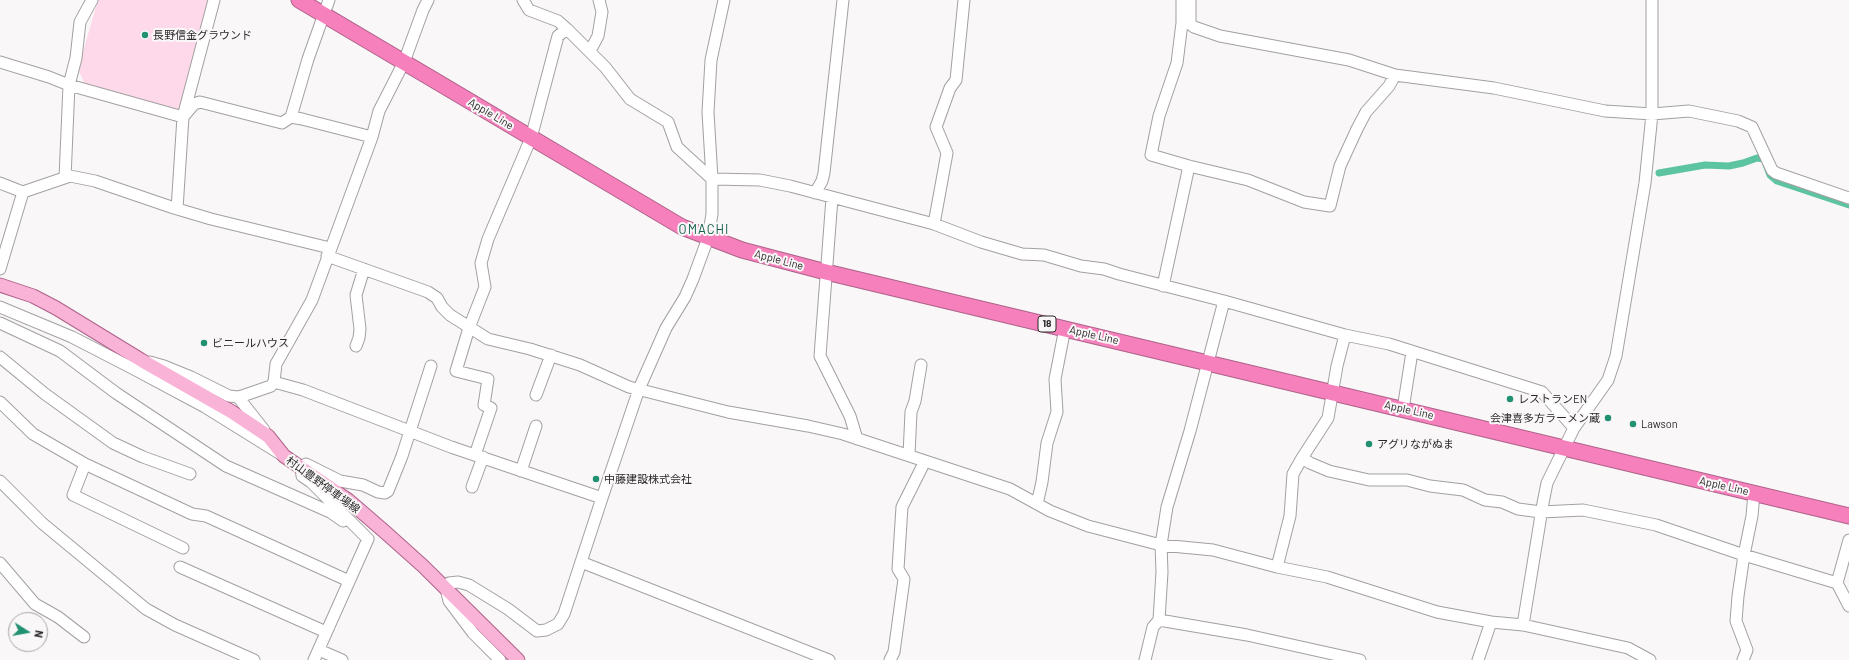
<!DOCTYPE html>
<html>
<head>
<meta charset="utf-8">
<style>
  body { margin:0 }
  #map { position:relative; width:1849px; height:660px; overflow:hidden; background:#faf7f8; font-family:Barlow,sans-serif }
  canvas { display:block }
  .north { position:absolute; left:8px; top:612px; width:40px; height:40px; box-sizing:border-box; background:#faf7f8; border:1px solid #a7a5a5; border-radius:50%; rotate:101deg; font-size:11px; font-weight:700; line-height:16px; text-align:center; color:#2a2929 }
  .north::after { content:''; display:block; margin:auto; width:14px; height:18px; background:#229172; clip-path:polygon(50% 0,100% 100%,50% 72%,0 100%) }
</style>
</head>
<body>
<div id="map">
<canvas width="1849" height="660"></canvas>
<div class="north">N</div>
</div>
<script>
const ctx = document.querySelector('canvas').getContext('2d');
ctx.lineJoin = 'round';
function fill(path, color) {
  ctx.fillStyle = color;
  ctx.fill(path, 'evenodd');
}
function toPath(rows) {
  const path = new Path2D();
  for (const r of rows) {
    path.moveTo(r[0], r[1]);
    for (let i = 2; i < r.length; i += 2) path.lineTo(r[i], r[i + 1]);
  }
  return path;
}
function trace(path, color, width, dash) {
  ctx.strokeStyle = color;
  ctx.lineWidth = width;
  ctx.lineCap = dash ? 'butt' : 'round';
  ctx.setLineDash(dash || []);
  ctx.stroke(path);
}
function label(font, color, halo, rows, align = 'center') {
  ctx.font = font + ' Barlow,"Noto Sans JP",sans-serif';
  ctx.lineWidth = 4;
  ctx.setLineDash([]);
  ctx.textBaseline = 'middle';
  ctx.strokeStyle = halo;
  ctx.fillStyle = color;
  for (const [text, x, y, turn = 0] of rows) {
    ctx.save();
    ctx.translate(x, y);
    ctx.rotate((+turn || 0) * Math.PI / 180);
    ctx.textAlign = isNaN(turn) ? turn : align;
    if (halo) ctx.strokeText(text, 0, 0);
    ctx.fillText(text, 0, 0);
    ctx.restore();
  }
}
fill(toPath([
  [98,0,211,0,181,114,87,89,78,69]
]), '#fdd9e9');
trace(toPath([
  [1659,173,1705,165,1729,166,1743,163,1757,158,1764,159,1770,175,1777,181,1849,205]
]), '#5dc4a2', 7);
const minor = toPath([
  [92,0,80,22,76,58,69,85,183,117,214,0],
  [523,0,529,10,558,21,567,29,605,67,630,99,668,122,677,147,712,179,760,180,790,186,934,224,981,242,1022,254,1044,255,1081,266,1104,269,1119,274,1224,301,1345,335,1389,344,1542,392,1574,428],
  [1182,0,1182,23,1177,63,1159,116,1151,155,1189,166,1248,180,1304,202,1330,206,1340,166,1357,129,1366,112,1389,86,1395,75],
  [1190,0,1190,24],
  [1182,23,1190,24,1194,27,1220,36,1349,60,1395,75,1494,88,1605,111,1652,114,1689,111,1738,121,1752,127,1772,170,1776,173,1849,198],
  [590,51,598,36,602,12,599,0],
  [0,62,49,77,69,85,65,178],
  [291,117,308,59,329,0],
  [0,183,23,192,70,176,95,181,174,208,211,219,330,248],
  [815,193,822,181,824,173,843,0],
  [832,198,820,356,850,416,857,439],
  [177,209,183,117,194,104,200,102,282,123,291,117,302,119,372,137],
  [934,224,947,153,936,127,950,88,956,80,964,0],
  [327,256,428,292,437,298,442,307,450,315,488,339,530,349,580,365,629,387,728,412,808,426,843,434,1010,489,1050,511,1088,526,1161,545,1213,550,1277,567,1327,577,1437,612,1491,622,1523,625,1628,648,1650,660],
  [0,269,23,192],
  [1163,286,1189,166],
  [0,307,72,337,134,369,205,407,279,453],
  [0,323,60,351,116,393,226,466,330,512,343,521],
  [1345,335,1337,366,1328,418,1302,458,1310,463,1329,471,1369,480,1407,480,1430,486,1463,490,1485,500,1502,502,1518,509,1541,512,1583,510,1656,525,1744,555,1837,583],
  [356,346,359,338,360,329,356,295,364,269],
  [0,357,45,394,113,443,143,457,190,474],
  [150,362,164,366,191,377,229,396,238,397,245,395,271,386,274,382,276,364,312,300,372,137,379,111,404,62,423,10,428,0],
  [274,382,303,390,451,447,602,498,581,562,829,660],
  [536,395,551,355],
  [238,397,264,430],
  [0,402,33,434,85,464,192,514,206,516,349,581],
  [1403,409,1412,352],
  [475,455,491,408,484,405,488,379,456,371,469,328,485,287,481,263,488,239,531,138,558,36,567,29],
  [909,455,911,412,915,401,921,365],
  [85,464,73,495,183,548],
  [521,471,536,426],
  [0,481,42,523,146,609,175,625,254,660],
  [472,487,483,457],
  [602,498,639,389,666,328,685,297,693,279,708,238,712,214,712,179,708,112,711,60,724,0],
  [1037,504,1042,482,1047,443,1057,412,1055,379,1065,328],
  [1849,540,1837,583,1849,606],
  [0,563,35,604,58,617,84,637],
  [180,567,326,632],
  [1277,567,1290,516,1293,474,1302,458],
  [1159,620,1162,572,1161,545,1167,507,1190,431,1224,301],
  [1523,625,1543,503,1547,483,1574,428,1608,380,1616,356,1645,183,1652,114,1652,0],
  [319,650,342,660],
  [314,660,368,539,311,482,302,476,301,467,306,464,340,481,363,485,378,492,385,493,388,491,402,456,431,366],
  [500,660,473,633,449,601,446,589,449,583,458,582,469,585,508,609,537,631,546,630,558,624,564,614,581,562],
  [890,660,894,652,904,579,898,569,902,507,925,461],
  [1145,660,1153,627,1159,620,1247,635,1360,660],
  [1478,660,1491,622],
  [1743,660,1747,650,1736,621,1738,596,1744,555,1752,516,1754,493]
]);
const major = toPath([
  [0,285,33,296,56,308,141,360,232,412,268,436,284,456,348,500,385,532,423,566,518,660]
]);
const highway = toPath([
  [299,0,682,227,742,250,826,272,1849,516]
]);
trace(minor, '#a3a0a1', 13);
trace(major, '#ae6289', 15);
trace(highway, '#ae6289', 17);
trace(minor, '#fff', 11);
trace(major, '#f9b3d7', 13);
trace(highway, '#f580bc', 15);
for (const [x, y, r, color] of [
  [145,35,4,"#229172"],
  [204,343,4,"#229172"],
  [1510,399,4,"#229172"],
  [1608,418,4,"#229172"],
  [1633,424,4,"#229172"],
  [1369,444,4,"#229172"],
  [596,479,4,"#229172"]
]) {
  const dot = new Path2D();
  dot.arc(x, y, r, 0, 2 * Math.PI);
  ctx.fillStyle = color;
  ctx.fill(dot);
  trace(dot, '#faf7f8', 1.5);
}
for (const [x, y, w] of [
  [1047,324,18]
]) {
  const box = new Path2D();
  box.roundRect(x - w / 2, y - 8, w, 16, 3);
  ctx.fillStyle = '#faf7f8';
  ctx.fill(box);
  trace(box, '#2a2929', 1);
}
label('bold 10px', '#2a2929', null, [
  ["18",1047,324]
]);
label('11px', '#2a2929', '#faf7f8', [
  ["長野信金グラウンド",153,35],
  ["ビニールハウス",212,343],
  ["レストランEN",1518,399],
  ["会津喜多方ラーメン蔵",1600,418,"right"],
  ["Lawson",1641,424],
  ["アグリながぬま",1377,444],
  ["中藤建設株式会社",604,479]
], 'left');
label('11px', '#2a2929', '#faf7f8', [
  ["Apple Line",491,114,31],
  ["Apple Line",779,260,15],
  ["Apple Line",1094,335,13],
  ["Apple Line",1409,410,13],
  ["村山豊野停車場線",323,485,36],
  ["Apple Line",1724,486,13]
]);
ctx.letterSpacing = '1px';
label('13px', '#15614b', '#faf7f8', [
  ["OMACHI",704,230]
]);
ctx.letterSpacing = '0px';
</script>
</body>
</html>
